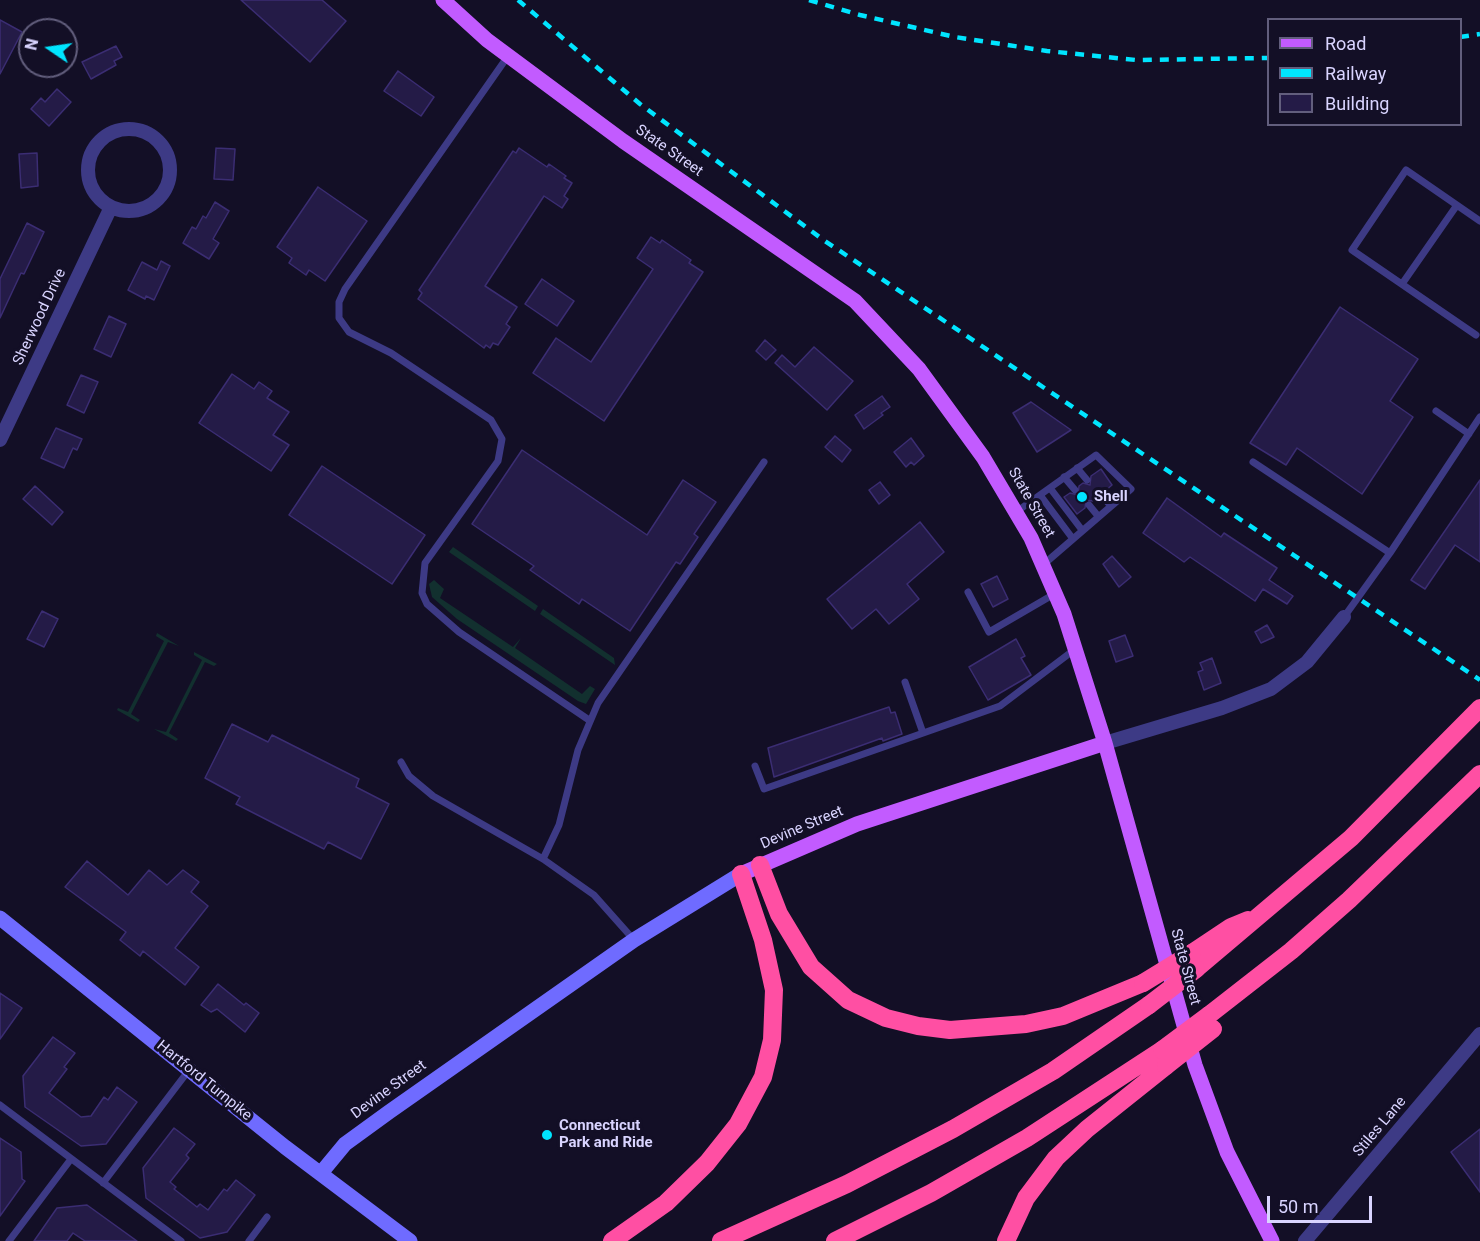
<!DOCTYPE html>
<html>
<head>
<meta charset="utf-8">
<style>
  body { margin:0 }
  #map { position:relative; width:1480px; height:1241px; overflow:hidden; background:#130f26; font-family:Roboto,sans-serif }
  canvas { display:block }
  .legend { position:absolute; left:1267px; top:18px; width:195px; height:108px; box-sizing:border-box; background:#130f26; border:2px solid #625e7d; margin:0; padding:8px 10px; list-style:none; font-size:18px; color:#d9d4ff }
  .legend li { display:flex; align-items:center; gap:12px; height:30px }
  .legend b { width:30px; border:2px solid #625e7d }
  .north { position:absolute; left:18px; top:18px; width:60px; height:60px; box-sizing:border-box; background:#130f26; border:2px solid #625e7d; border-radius:50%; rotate:283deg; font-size:16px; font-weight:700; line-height:24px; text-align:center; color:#d9d4ff }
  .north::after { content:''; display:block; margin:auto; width:21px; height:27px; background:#00e5ff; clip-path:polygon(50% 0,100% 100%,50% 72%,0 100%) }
  .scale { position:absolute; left:1267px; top:1196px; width:105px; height:27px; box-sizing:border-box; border:3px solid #d9d4ff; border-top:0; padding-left:8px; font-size:18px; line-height:21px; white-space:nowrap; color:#d9d4ff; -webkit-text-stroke:4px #130f26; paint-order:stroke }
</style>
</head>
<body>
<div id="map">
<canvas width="1480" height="1241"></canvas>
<ul class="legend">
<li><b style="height:8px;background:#c25bff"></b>Road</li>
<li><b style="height:8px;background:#00e5ff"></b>Railway</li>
<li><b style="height:16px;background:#241b47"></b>Building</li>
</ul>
<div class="north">N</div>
<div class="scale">50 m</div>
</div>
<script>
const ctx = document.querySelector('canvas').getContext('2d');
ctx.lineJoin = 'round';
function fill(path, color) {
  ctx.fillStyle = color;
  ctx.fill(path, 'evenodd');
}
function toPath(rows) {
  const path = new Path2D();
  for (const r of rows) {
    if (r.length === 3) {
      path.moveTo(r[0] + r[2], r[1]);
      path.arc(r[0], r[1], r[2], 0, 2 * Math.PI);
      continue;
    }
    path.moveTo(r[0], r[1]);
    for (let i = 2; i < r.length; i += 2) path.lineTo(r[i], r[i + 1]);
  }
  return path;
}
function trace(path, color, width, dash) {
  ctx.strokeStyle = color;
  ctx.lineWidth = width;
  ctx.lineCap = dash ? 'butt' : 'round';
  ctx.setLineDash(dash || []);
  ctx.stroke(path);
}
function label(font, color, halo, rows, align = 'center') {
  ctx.font = font + ' Roboto,sans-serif';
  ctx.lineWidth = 6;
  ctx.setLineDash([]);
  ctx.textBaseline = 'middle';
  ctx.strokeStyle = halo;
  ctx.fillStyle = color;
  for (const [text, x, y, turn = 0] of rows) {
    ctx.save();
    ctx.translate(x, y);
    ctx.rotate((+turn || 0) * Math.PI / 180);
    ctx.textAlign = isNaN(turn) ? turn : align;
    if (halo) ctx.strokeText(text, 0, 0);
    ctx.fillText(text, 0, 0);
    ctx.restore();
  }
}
fill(toPath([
  [453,547,538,606,535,611,449,552],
  [434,580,444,589,440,598,513,647,521,638,515,648,582,694,590,686,595,689,586,704,578,701,457,619,432,597,429,584],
  [543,609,614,658,615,665,540,614],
  [157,633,179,646,168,642,131,714,140,720,138,722,117,710,118,708,128,712,164,641,156,636],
  [194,652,217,664,214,666,205,662,169,733,178,739,176,741,154,729,166,732,202,660,194,655]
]), '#12302f');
const building = toPath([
  [241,0,322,0,346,21,310,62,241,0],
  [0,20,22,32,0,74,0,20],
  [116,46,122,57,114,61,116,65,91,79,82,62,116,46],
  [398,71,434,97,421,116,384,91,398,71],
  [57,89,71,102,49,126,31,109,41,98,45,102,57,89],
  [216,148,235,149,233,180,214,179,216,148],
  [519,148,547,167,549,164,566,176,564,178,572,183,564,196,568,199,562,208,544,196,485,286,517,307,506,324,510,327,498,345,493,343,490,348,486,345,484,348,418,299,422,293,419,290,513,151,516,153,519,148],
  [37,153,38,186,21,188,19,154,37,153],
  [318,187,367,221,325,281,309,270,306,275,289,263,292,258,277,247,318,187],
  [215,202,229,211,213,239,219,243,209,259,183,243,192,227,196,229,203,216,206,218,215,202],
  [27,223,44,232,24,274,21,273,0,318,0,279,27,223],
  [651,237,660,243,662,240,691,260,689,263,703,272,604,421,533,373,556,338,591,362,653,269,637,258,651,237],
  [161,261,170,266,154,300,146,296,145,299,128,290,142,262,157,270,161,261],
  [542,279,574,301,557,326,525,304,542,279],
  [1340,307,1418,359,1390,401,1413,417,1362,494,1297,448,1286,465,1250,443,1340,307],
  [109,316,126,324,111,357,94,349,109,316],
  [765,340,776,350,766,360,756,351,765,340],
  [814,347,853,381,827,410,775,363,782,355,795,367,814,347],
  [232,374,254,389,259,382,272,391,267,398,289,412,273,435,289,445,271,471,199,423,232,374],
  [81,375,98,382,84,413,67,405,81,375],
  [882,396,890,407,881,413,883,415,864,429,855,415,882,396],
  [1031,402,1071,430,1037,452,1013,413,1031,402],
  [56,428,82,439,77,450,73,448,64,468,41,458,56,428],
  [835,436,851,450,842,462,825,447,835,436],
  [911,438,924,456,914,465,911,462,906,467,894,452,911,438],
  [522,450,647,535,683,480,716,502,694,534,698,537,680,564,676,562,630,631,582,599,579,604,530,570,534,566,472,524,522,450],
  [322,466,425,535,392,584,289,515,322,466],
  [1101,469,1112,485,1105,491,1098,490,1097,499,1093,501,1086,500,1085,508,1077,514,1064,497,1070,493,1078,495,1079,486,1083,483,1090,485,1091,476,1101,469],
  [1480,480,1480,562,1455,545,1425,589,1411,580,1480,480],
  [880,482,890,495,879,504,869,490,880,482],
  [35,486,63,512,52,525,23,499,35,486],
  [1167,498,1221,537,1224,533,1277,568,1269,580,1293,596,1287,604,1263,589,1255,601,1190,557,1184,562,1143,533,1167,498],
  [920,522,944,552,907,584,919,599,889,624,876,609,852,629,827,599,920,522],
  [1112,556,1131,577,1119,587,1103,564,1112,556],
  [997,576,1008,599,993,607,981,584,997,576],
  [42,611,58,619,44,647,27,639,42,611],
  [1267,625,1274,637,1261,643,1255,632,1267,625],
  [1125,635,1133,656,1116,662,1109,641,1125,635],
  [1016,639,1025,656,1021,658,1031,675,988,700,969,667,1016,639],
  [1212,658,1221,683,1204,690,1198,672,1203,670,1200,663,1212,658],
  [889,707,891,713,895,712,902,734,883,741,882,738,774,777,768,748,889,707],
  [232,724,268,742,272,735,359,779,356,787,389,804,361,859,328,842,324,849,236,804,240,797,205,778,232,724],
  [87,861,128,895,149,870,167,885,183,870,199,882,191,892,208,906,175,948,199,967,185,985,143,951,140,956,120,940,126,932,65,887,87,861],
  [218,984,244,1005,246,1003,259,1013,245,1032,217,1009,211,1012,201,1005,218,984],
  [0,993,22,1008,0,1039,0,993],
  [53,1037,75,1053,64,1067,67,1069,49,1093,81,1117,91,1116,104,1097,108,1100,117,1087,137,1102,106,1144,81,1146,25,1107,23,1076,53,1037],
  [174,1128,195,1144,186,1155,189,1158,170,1182,176,1187,174,1189,197,1207,200,1204,208,1210,224,1189,227,1191,236,1180,255,1195,227,1232,200,1238,146,1198,143,1168,174,1128],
  [1480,1129,1480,1192,1451,1152,1480,1129],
  [0,1138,21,1152,22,1179,25,1181,0,1216,0,1138],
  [87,1205,137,1241,85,1241,73,1233,67,1241,34,1241,57,1208,87,1205]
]);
fill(building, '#241b47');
trace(building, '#3b2d73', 1.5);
trace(toPath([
  [508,56,345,289,339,302,339,318,349,332,391,353,491,420,502,439,498,461,425,563,422,593,427,604,459,632,589,720],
  [1402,284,1457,205],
  [1476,335,1352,250,1406,170,1480,221],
  [1436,411,1469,434],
  [1253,462,1390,553],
  [1077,468,1087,480],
  [1064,477,1075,490],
  [1050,488,1082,530],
  [1040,495,1073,539],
  [1101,495,1110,505],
  [1089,505,1098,516],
  [1016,512,1096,455,1131,489,1044,564],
  [968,592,989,632,1056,593],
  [1344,617,1390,553,1480,417],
  [905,682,923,733],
  [401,762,409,776,433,796,543,859,594,895,634,940],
  [755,766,764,789,1000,706,1074,650],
  [543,859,559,825,578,750,598,703,764,462],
  [0,1105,181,1241],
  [103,1183,189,1070],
  [9,1241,71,1159],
  [249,1241,267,1217]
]), '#3d3a85', 7);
trace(toPath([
  [129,170,41],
  [0,440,111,207],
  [1105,743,1222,708,1271,689,1307,662,1344,617],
  [1305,1241,1480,1034]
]), '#3d3a85', 14);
trace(toPath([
  [0,918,285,1147,410,1241],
  [321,1173,345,1144,389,1112,634,940,741,874]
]), '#6f6bff', 15);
trace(toPath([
  [443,0,487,40,623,141,855,301,919,369,983,457,1031,538,1064,614,1105,743,1195,1065,1227,1152,1272,1241],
  [741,874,857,824,1105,743]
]), '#c25bff', 15);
trace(toPath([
  [760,865,779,914,811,967,848,1000,886,1018,918,1026,950,1030,1026,1024,1063,1016,1143,983],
  [1192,953,1231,927,1248,920],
  [1196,969,1351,838,1480,708],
  [1209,1015,1291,951,1349,900,1480,774],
  [612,1241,666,1203,707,1163,738,1124,763,1077,772,1040,774,990,763,940,741,874],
  [721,1241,847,1184,953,1129,1053,1071,1149,1005],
  [835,1241,931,1193,1027,1138,1162,1050],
  [1006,1241,1026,1198,1056,1158,1087,1129,1166,1066]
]), '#ff4fa3', 18);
trace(toPath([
  [518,0,640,104,822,239,1480,680],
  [809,0,860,15,955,37,1047,51,1136,60,1268,58],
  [1460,37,1480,34]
]), '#00e5ff', 4.5, [9, 8]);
trace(toPath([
  [1143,983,1192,953],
  [1149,1005,1196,969],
  [1162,1050,1209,1015],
  [1166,1066,1213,1029]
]), '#ff4fa3', 18);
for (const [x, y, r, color] of [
  [1082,497,6,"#00e5ff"],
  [547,1135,6,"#00e5ff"]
]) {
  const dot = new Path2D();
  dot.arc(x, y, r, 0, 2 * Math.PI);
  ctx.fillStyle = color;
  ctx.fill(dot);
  trace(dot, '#130f26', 2);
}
label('15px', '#d9d4ff', '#130f26', [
  ["State Street",669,151,35],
  ["Sherwood Drive",40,317,-65],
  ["State Street",1031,503,60],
  ["Devine Street",802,828,-23],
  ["State Street",1185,967,75],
  ["Hartford Turnpike",204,1081,39],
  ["Devine Street",389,1090,-36],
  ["Stiles Lane",1380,1127,-50]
]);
label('bold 15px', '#d9d4ff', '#130f26', [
  ["Shell",1094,497],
  ["Connecticut",559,1126],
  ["Park and Ride",559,1143]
], 'left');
</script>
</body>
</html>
